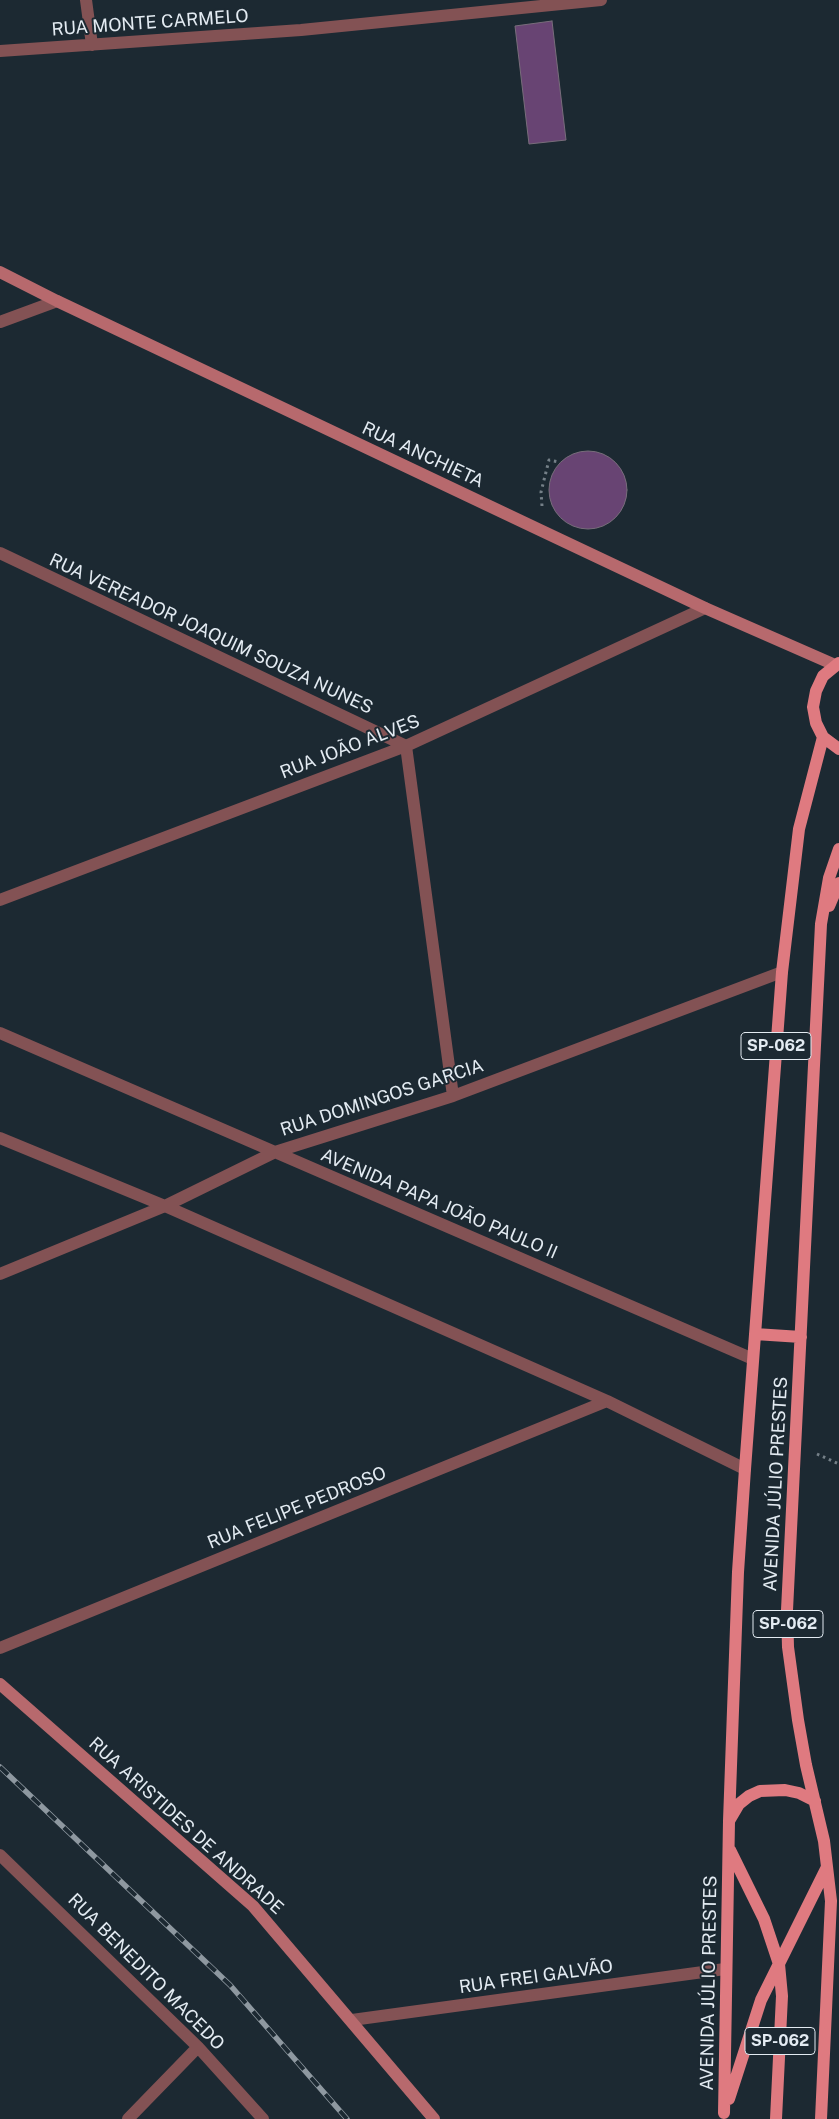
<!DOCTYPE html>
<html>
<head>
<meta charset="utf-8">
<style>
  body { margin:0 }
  canvas { display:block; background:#1c2932 }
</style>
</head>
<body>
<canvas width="839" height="2119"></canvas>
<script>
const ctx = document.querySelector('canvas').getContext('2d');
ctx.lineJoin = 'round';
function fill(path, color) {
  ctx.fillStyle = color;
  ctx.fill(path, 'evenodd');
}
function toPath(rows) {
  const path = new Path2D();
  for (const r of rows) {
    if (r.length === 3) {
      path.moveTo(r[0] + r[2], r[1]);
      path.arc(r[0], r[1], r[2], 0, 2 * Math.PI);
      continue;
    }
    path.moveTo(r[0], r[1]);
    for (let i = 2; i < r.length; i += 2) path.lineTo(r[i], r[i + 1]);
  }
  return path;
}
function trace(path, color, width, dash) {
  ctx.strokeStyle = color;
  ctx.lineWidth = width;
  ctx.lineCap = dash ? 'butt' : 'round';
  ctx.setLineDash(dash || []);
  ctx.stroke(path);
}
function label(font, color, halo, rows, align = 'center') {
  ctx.font = font + ' "Public Sans",sans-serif';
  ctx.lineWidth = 4;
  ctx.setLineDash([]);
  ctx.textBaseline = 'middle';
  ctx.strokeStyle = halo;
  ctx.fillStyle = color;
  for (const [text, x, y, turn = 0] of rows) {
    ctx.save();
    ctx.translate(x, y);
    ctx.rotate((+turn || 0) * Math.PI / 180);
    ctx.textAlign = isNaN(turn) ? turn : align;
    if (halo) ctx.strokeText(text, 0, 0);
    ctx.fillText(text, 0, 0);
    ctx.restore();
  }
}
const building = toPath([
  [552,21,566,140,529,144,515,26,552,21],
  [588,490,39]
]);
fill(building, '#684473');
trace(building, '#786d7b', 1);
trace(toPath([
  [542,506,541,492,549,460,559,462],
  [817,1454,839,1464]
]), '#758088', 3, [2.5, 4]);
trace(toPath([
  [86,0,92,45],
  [0,51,301,30,601,0],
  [0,322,57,301],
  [0,553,406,746,453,1096],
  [0,900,406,746,705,608],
  [0,1033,753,1359],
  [0,1138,165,1206,607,1401,745,1469],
  [0,1274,165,1206,275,1152,453,1096,782,972],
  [0,1648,607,1401],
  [0,1855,198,2047,263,2119],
  [352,2020,725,1969],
  [128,2119,198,2047]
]), '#835254', 12);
trace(toPath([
  [0,272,57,301,542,531,705,608,835,665],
  [0,1684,253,1906,434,2119]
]), '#b7696d', 12);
trace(toPath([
  [839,663,823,676,816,691,813,707,816,723,823,737,839,749],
  [829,906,839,883],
  [755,1334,801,1337],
  [729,1821,739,1804,749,1796,760,1791,785,1790,799,1793,815,1801],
  [730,1850,764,1919,779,1964,782,1996,776,2119],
  [729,2099,761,2000,827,1867],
  [724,2113,729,1821,738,1572,745,1469,782,972,799,829,823,737],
  [821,2119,831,1901,824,1841,806,1765,798,1720,788,1647,787,1610,821,924,829,878,839,849]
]), '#df7a80', 12);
const rail = toPath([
  [0,1767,230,1985,347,2119]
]);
trace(rail, '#8e98a0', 5.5);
trace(rail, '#1c2932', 4, [11]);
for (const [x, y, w] of [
  [776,1046,70],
  [788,1624,70],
  [780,2041,70]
]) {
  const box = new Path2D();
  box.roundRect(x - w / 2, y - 13.5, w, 27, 4);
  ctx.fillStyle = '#1c2932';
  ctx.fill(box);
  trace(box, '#e3ebf2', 1);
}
label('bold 16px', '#e3ebf2', null, [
  ["SP-062",776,1046],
  ["SP-062",788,1624],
  ["SP-062",780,2041]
]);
label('18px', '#e3ebf2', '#1c2932', [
  ["RUA MONTE CARMELO",150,23,-4],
  ["RUA ANCHIETA",423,455,25],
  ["RUA VEREADOR JOAQUIM SOUZA NUNES",211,634,25],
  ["RUA JOÃO ALVES",350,747,-21],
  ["RUA DOMINGOS GARCIA",382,1098,-18],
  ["AVENIDA PAPA JOÃO PAULO II",439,1204,23],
  ["AVENIDA JÚLIO PRESTES",776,1484,-87],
  ["RUA FELIPE PEDROSO",297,1508,-22],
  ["RUA ARISTIDES DE ANDRADE",186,1826,42],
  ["RUA BENEDITO MACEDO",146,1972,45],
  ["RUA FREI GALVÃO",536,1977,-8],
  ["AVENIDA JÚLIO PRESTES",709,1983,-89]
]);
</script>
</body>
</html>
